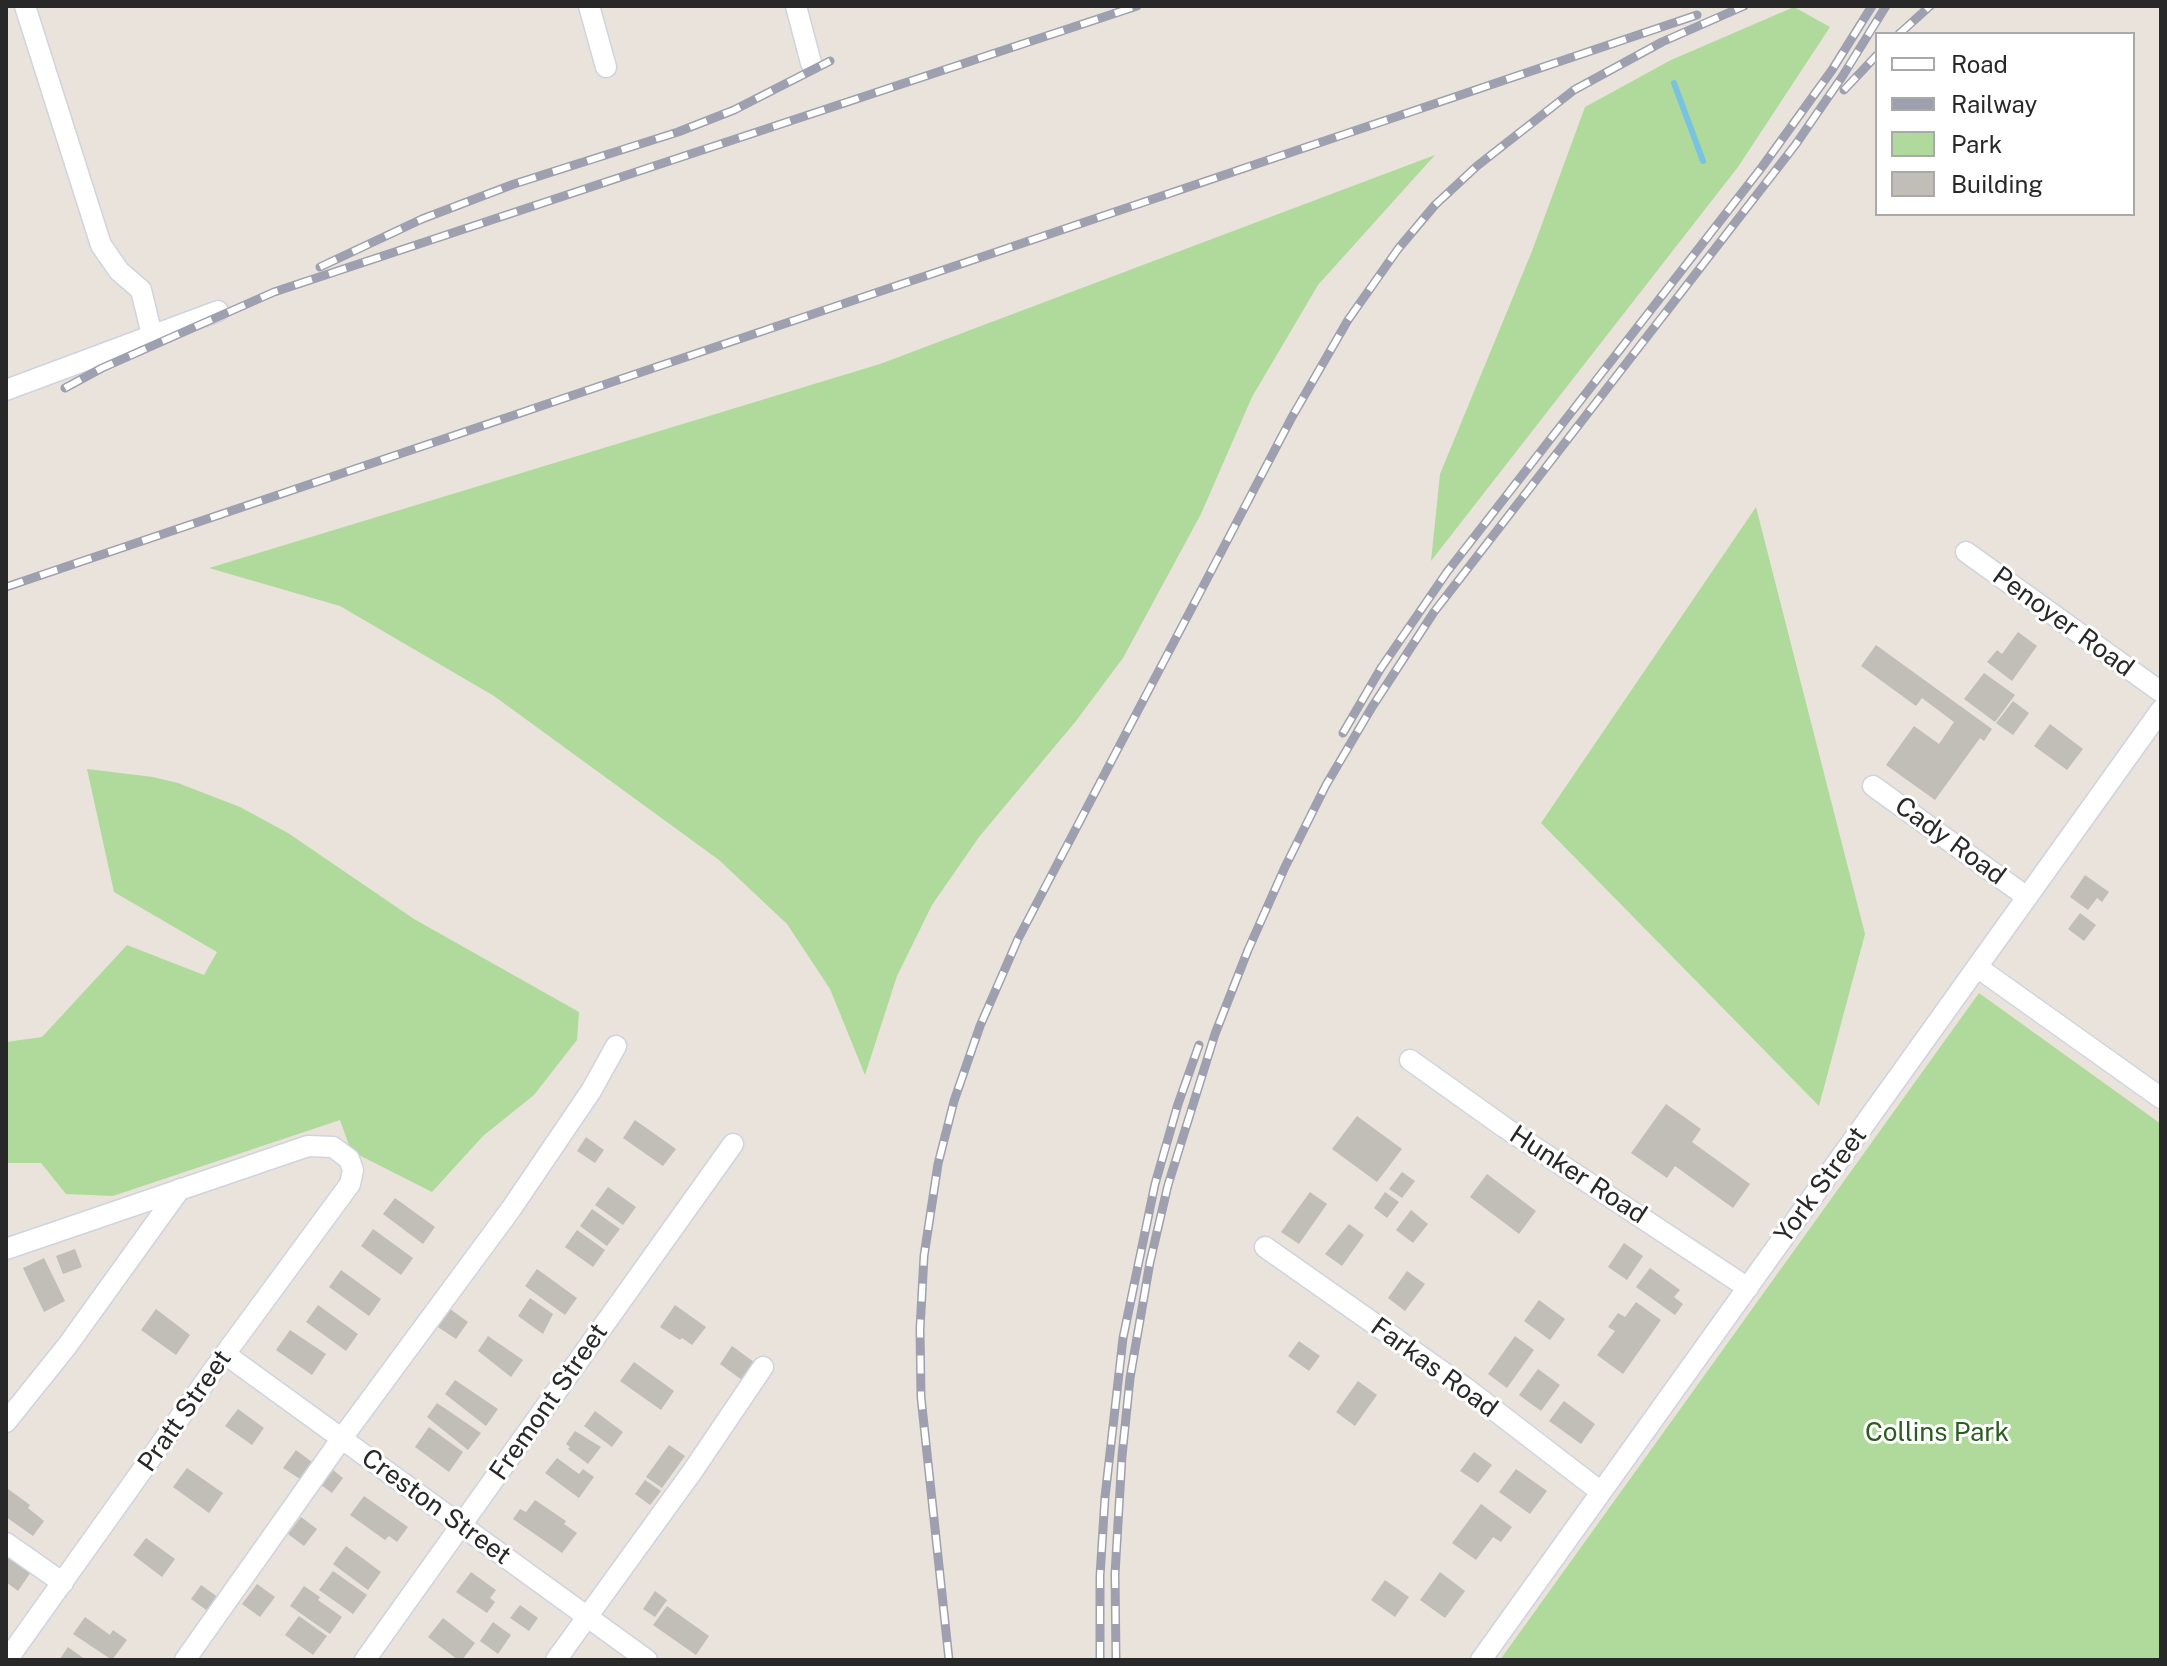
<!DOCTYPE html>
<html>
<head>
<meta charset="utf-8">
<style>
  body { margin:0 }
  #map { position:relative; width:2167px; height:1666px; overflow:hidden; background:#e9e3db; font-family:"Public Sans",sans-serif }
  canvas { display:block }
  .frame { position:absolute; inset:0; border:8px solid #282828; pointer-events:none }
  .legend { position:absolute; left:1875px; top:32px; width:260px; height:184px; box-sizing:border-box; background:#fff; border:2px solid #a9a9a9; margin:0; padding:10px 14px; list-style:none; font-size:24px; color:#282828 }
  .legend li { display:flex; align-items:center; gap:16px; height:40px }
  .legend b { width:40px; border:2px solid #a9a9a9 }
</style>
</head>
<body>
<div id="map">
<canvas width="2167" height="1666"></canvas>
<div class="frame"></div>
<ul class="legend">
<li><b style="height:10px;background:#fff"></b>Road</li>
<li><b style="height:10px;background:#9ea0b0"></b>Railway</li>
<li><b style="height:22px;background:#b0da9c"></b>Park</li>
<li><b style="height:22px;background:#c1bdb7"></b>Building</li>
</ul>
</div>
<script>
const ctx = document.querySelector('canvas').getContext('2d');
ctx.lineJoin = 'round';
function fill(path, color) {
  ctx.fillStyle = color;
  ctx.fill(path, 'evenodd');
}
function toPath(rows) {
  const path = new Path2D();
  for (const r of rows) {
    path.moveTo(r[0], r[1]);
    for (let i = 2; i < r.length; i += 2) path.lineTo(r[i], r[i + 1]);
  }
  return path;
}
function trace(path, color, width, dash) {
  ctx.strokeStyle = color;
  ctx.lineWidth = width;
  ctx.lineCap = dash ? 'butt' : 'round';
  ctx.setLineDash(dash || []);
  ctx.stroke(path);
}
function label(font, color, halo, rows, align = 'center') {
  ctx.font = font + ' "Public Sans",sans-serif';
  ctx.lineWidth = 6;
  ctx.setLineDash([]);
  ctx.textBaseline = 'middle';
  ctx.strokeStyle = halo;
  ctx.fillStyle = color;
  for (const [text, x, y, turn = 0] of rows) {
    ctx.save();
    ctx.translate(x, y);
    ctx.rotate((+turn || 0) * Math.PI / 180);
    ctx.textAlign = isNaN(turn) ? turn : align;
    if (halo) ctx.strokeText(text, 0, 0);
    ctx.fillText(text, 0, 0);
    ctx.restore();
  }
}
fill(toPath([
  [1794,7,1830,27,1738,167,1431,561,1440,474,1532,251,1585,107,1671,60],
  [1435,155,1318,285,1252,397,1201,514,1123,658,1076,721,979,837,932,905,897,976,865,1075,830,989,787,924,719,860,494,696,340,606,209,568,880,364],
  [1756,507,1865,934,1819,1106,1541,823],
  [87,769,153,777,178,783,240,807,288,833,414,919,579,1012,577,1040,534,1095,483,1136,432,1192,351,1151,340,1120,113,1196,66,1194,41,1163,6,1163,6,1042,42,1037,127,945,204,975,217,952,114,892],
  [1979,993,2161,1124,2161,1660,1500,1660]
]), '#b0da9c');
trace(toPath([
  [1674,83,1703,161]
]), '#77c3e1', 6);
fill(toPath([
  [2018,632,2037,646,2012,681,1987,662,1997,650,2002,654],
  [1876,645,1992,729,1984,741,1980,738,1935,800,1886,765,1914,726,1939,744,1954,722,1922,698,1916,706,1861,666],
  [1984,673,2015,695,1995,722,1964,699],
  [2013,701,2029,713,2013,735,1996,723],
  [2050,724,2083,749,2067,770,2034,746],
  [2085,875,2109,892,2102,902,2097,898,2088,910,2070,897],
  [2080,913,2096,925,2084,941,2068,929],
  [1666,1104,1701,1129,1692,1142,1750,1184,1733,1208,1675,1166,1667,1178,1631,1153],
  [1357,1116,1402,1149,1377,1182,1332,1149],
  [635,1120,676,1149,663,1166,623,1138],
  [586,1137,604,1150,595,1163,577,1151],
  [1402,1172,1415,1181,1402,1198,1389,1189],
  [1487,1174,1536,1211,1519,1234,1470,1197],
  [608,1187,636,1207,623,1225,595,1205],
  [1310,1192,1327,1204,1299,1244,1281,1232],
  [1385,1192,1399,1202,1387,1218,1374,1208],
  [395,1198,435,1227,423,1244,383,1214],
  [592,1209,620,1229,607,1246,580,1226],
  [1411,1210,1428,1224,1413,1243,1396,1230],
  [1349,1224,1364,1235,1342,1266,1325,1254],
  [373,1229,413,1258,401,1275,361,1246],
  [577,1230,605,1250,593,1267,565,1247],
  [1624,1243,1643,1256,1627,1280,1608,1267],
  [75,1249,82,1267,63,1274,56,1256],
  [44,1258,65,1301,44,1312,23,1268],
  [1650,1268,1680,1290,1674,1297,1683,1304,1675,1315,1636,1287],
  [537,1269,577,1298,565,1315,525,1286],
  [341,1270,381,1299,369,1316,329,1287],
  [1407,1271,1425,1284,1405,1311,1388,1298],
  [530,1298,553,1314,543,1334,518,1316],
  [1539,1300,1565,1319,1550,1340,1524,1321],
  [1636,1302,1661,1320,1623,1374,1597,1355,1615,1331,1608,1327,1618,1313,1625,1317],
  [318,1305,358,1334,346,1351,306,1322],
  [675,1305,706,1327,692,1345,682,1338,680,1340,660,1327],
  [156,1309,190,1335,176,1355,141,1330],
  [450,1309,468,1322,456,1339,438,1327],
  [290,1330,326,1354,312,1375,276,1350],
  [488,1336,523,1360,511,1377,478,1351],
  [1515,1336,1534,1350,1507,1388,1488,1374],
  [1299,1341,1320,1356,1309,1371,1288,1356],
  [732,1346,754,1362,742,1380,720,1364],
  [634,1362,674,1391,661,1410,620,1381],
  [1538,1369,1560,1385,1541,1411,1519,1395],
  [455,1380,498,1409,486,1426,445,1394],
  [1358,1381,1377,1395,1355,1426,1336,1412],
  [1564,1401,1595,1424,1581,1444,1549,1421],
  [437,1403,481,1433,468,1450,427,1417],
  [238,1409,264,1428,252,1445,225,1426],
  [595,1411,623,1432,612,1447,584,1426],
  [429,1427,463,1452,449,1472,415,1447],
  [575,1431,601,1447,588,1464,568,1449,570,1447,566,1444],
  [669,1445,685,1456,662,1488,646,1477],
  [296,1450,312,1462,300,1479,283,1468],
  [1474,1452,1492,1465,1478,1483,1460,1471],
  [557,1458,579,1474,583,1469,594,1477,579,1498,545,1473],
  [187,1468,223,1493,209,1513,173,1487],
  [1516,1469,1547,1491,1530,1514,1499,1492],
  [333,1470,343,1478,332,1493,321,1485],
  [645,1480,661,1491,650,1505,635,1494],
  [8,1489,30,1505,28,1508,44,1521,33,1536,6,1517],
  [364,1496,408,1527,397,1542,389,1536,385,1540,350,1515],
  [535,1500,566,1521,564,1524,577,1533,562,1553,513,1519,520,1509,526,1512],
  [1481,1504,1512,1527,1501,1542,1493,1537,1476,1560,1452,1543],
  [301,1517,317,1529,304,1546,288,1534],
  [146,1538,175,1559,162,1577,133,1555],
  [346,1546,381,1572,368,1590,333,1564],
  [6,1554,31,1572,18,1591,6,1582],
  [333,1571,367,1595,353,1614,319,1590],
  [471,1572,496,1590,490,1598,495,1602,487,1613,456,1592],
  [1440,1572,1465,1591,1445,1618,1420,1600],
  [1385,1580,1409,1597,1395,1617,1371,1600],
  [257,1584,275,1597,260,1617,242,1604],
  [201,1585,219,1598,209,1612,191,1599],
  [304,1586,320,1597,318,1600,342,1617,330,1634,290,1606],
  [655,1591,667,1600,655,1617,643,1609],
  [520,1605,538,1618,529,1631,510,1618],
  [667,1606,709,1636,696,1655,653,1625],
  [299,1616,327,1636,313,1655,285,1635],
  [85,1617,110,1635,113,1630,127,1640,112,1660,73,1634],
  [443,1618,475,1643,462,1660,458,1660,428,1637],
  [493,1622,511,1635,498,1654,480,1641],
  [68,1647,86,1660,59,1660]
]), '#c1bdb7');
const minor = toPath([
  [25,6,101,245,119,271,141,290,152,335],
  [589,6,606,67],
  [796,6,811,63],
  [6,390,218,311],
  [1966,552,2161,692],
  [1873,786,2027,897],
  [1977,967,2161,1098],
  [1410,1060,1504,1127,1748,1288],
  [1265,1247,1467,1389,1601,1492],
  [6,1249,308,1146,333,1147,349,1159,353,1170,350,1184,225,1354,7,1660],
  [225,1354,647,1660],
  [6,1422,67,1346,180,1189],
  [6,1543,63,1583],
  [185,1660,342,1438,511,1209,591,1091,616,1046],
  [365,1660,733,1144],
  [556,1660,692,1472,763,1367],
  [1481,1660,2161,710]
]);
trace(minor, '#d0d3df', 23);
trace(minor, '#fff', 20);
const rail = toPath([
  [1899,34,1930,6],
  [1844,90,1877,55],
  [320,267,422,219,514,184,678,132,734,110,830,61],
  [65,388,102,368,274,292,1137,6],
  [6,587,1697,15],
  [1343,733,1381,668,1447,572,1762,167,1832,70,1872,6],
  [949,1660,921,1397,920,1329,924,1256,938,1164,954,1101,980,1026,1018,939,1292,417,1348,320,1398,249,1435,205,1477,166,1574,90,1662,42,1744,6],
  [1100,1660,1100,1576,1105,1497,1123,1338,1155,1184,1178,1104,1199,1045],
  [1116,1660,1115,1574,1122,1456,1130,1378,1150,1262,1168,1185,1215,1034,1248,950,1285,867,1326,785,1372,707,1434,612,1796,144,1842,77,1886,6]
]);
trace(rail, '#9ea0b0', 9);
trace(rail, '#fff', 6, [18]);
label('26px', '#282828', '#fff', [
  ["Penoyer Road",2063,622,36],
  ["Cady Road",1950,841,36],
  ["Hunker Road",1578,1175,33],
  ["York Street",1821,1185,-54],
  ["Farkas Road",1434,1368,36],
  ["Fremont Street",549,1402,-55],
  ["Pratt Street",185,1411,-55],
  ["Creston Street",436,1507,36]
]);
label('26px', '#2b5c20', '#fff', [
  ["Collins Park",1937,1433]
]);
</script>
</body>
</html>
